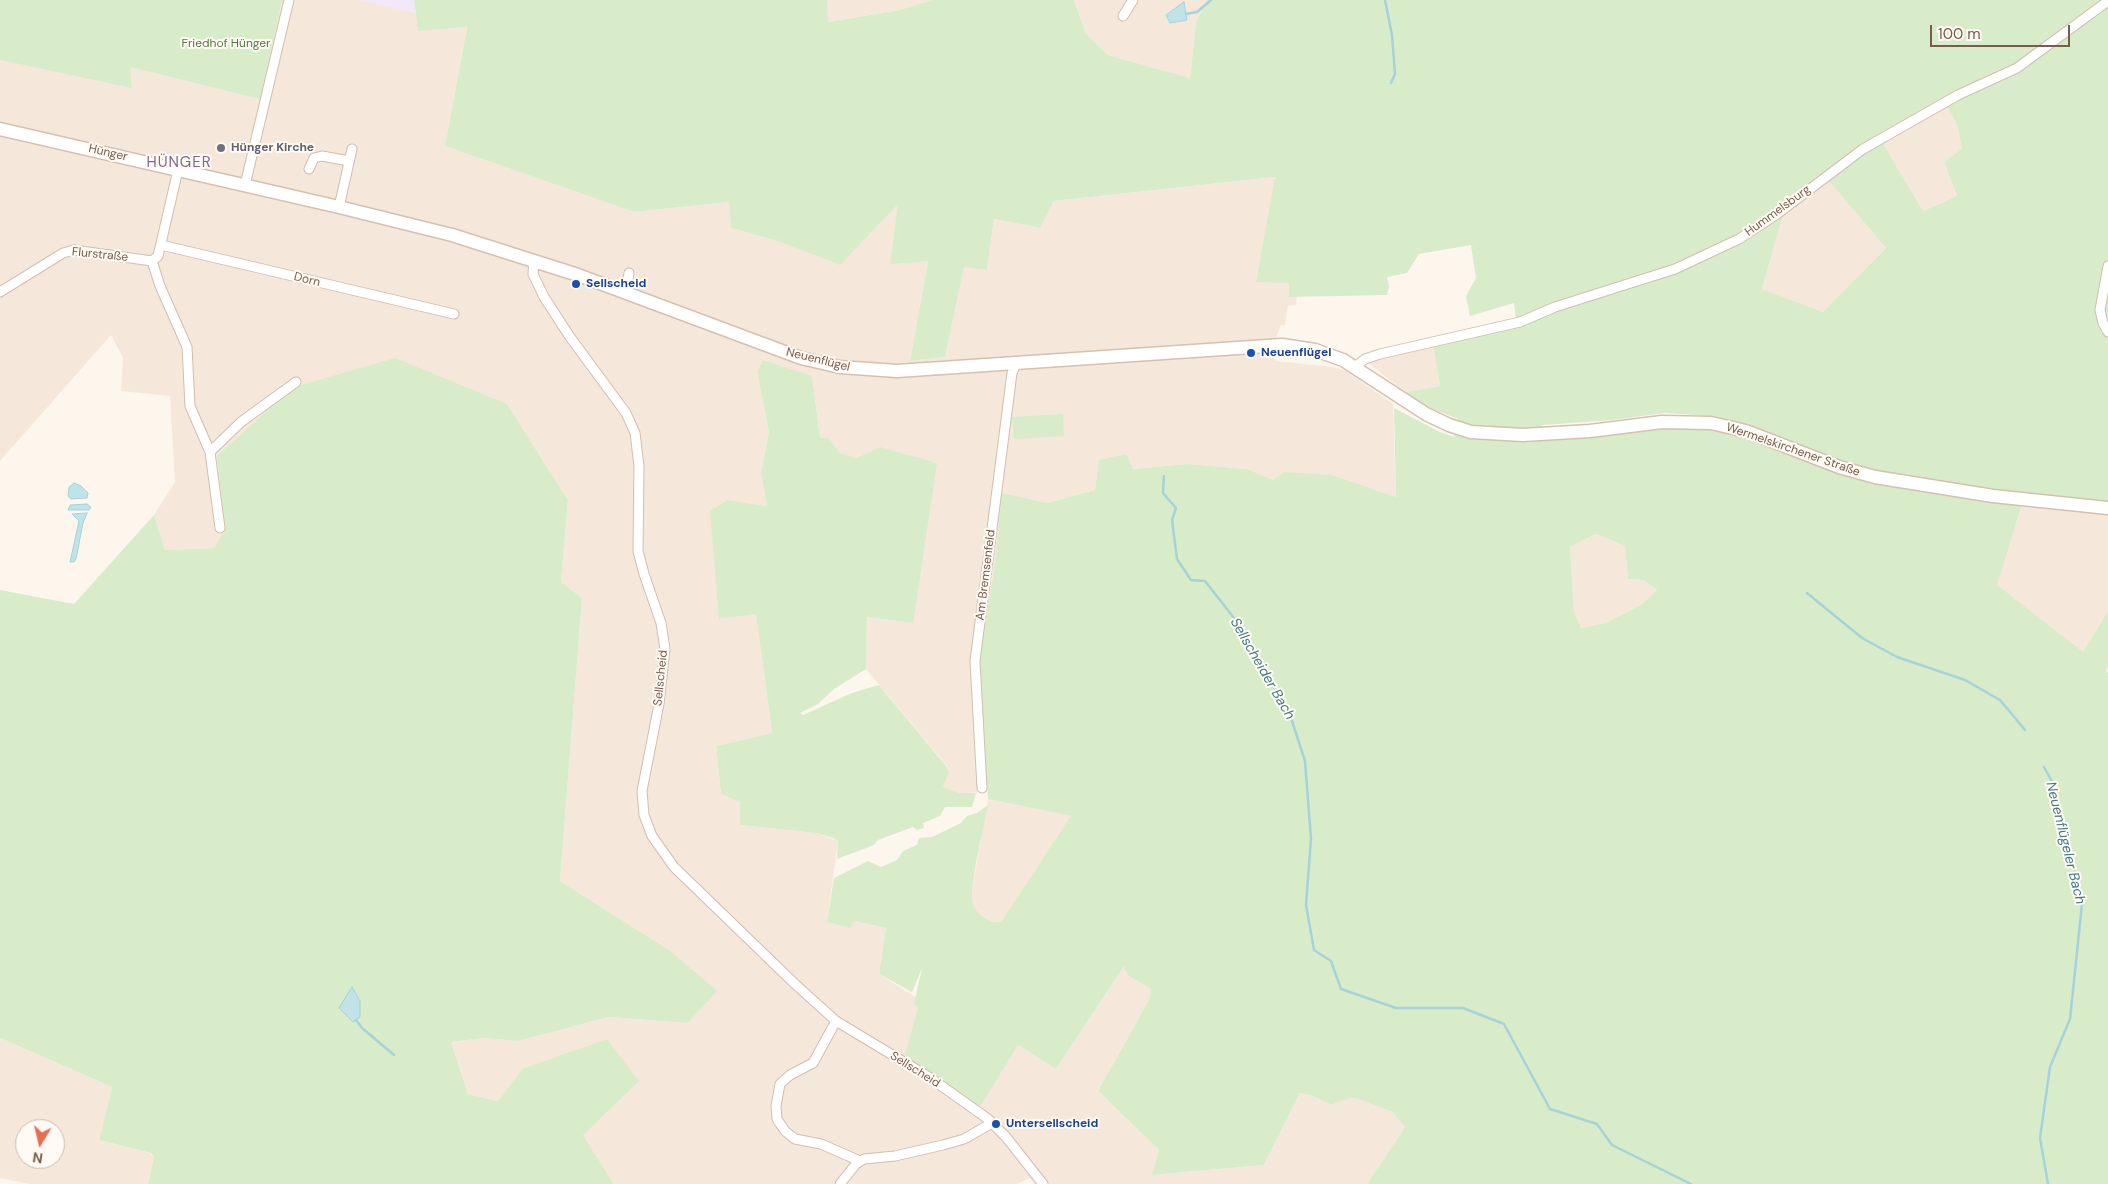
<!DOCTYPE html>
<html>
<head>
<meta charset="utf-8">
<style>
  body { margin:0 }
  #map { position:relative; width:2108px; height:1184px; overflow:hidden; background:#fdf6ec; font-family:"DM Sans",sans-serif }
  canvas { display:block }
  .north { position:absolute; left:15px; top:1119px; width:50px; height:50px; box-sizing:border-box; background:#fffaf3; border:1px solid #cabbb1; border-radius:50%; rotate:189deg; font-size:14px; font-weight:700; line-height:20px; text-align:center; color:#7a5c4d }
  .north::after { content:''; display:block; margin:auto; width:18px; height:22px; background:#e76f51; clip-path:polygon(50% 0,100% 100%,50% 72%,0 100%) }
  .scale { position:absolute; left:1930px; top:25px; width:140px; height:22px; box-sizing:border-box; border:2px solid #7a5c4d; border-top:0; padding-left:6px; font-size:15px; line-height:18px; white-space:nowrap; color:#7a5c4d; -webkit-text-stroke:4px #fffaf3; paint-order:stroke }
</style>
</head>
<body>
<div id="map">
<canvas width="2108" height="1184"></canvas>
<div class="north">N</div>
<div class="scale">100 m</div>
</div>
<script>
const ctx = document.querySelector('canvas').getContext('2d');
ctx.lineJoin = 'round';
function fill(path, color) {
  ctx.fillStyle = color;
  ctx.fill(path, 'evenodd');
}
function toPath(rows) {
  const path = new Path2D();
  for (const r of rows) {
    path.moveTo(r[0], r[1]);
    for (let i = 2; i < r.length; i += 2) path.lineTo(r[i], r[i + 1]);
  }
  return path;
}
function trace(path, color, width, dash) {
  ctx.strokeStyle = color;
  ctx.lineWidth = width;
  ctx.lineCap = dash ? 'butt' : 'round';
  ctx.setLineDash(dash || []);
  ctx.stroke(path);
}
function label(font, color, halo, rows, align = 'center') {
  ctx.font = font + ' "DM Sans",sans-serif';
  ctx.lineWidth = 4;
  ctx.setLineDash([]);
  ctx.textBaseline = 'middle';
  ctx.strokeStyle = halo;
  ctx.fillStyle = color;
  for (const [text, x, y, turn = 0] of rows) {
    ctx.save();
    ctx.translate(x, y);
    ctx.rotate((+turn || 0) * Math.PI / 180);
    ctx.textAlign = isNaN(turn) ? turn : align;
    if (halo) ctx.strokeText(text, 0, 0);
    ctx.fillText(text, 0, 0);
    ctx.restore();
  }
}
fill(toPath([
  [119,0,414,0,415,13,467,26,445,146,634,212,729,202,731,228,781,242,898,203,928,260,910,361,945,357,964,266,987,270,994,219,1039,228,1054,201,1276,177,1256,281,1289,283,1289,297,1297,297,1296,305,1288,306,1285,325,1281,325,1277,335,1275,361,1333,367,1346,371,1393,404,1396,497,1332,475,1273,480,1247,469,1187,464,1133,469,1099,460,1095,490,1047,503,1002,494,984,730,987,792,960,793,943,787,949,773,947,766,866,669,867,617,913,623,880,447,856,458,840,453,828,437,820,438,812,376,757,372,769,432,761,473,767,506,728,500,720,619,756,613,772,733,716,746,721,794,740,802,740,825,816,833,838,841,827,922,854,921,886,928,879,974,917,998,918,1006,980,1106,1018,1045,1056,1069,1124,966,1151,989,1150,998,1098,1091,1159,1150,1152,1175,1264,1165,1300,1093,1313,1096,1331,1105,1350,1098,1359,1099,1392,1112,1405,1127,1367,1184,1034,1184,1030,1178,1017,1184,614,1184,583,1135,522,1069,498,1101,468,1094,451,1042,484,1038,518,1041,609,1017,687,1023,669,950,560,881,582,598,561,582,568,500,507,404,301,385,272,406,217,456,225,530,214,548,165,550,154,515,175,482,170,396,121,391,123,358,111,335,0,461,0,60,132,87],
  [827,0,932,0,900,10,827,22],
  [1074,0,1207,0,1196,22,1190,78,1108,55,1086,34],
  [1943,99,1957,125,1962,148,1944,162,1957,196,1923,211,1878,135],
  [1822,173,1886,248,1823,312,1762,289,1787,200],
  [1433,345,1440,386,1405,392,1367,362],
  [2025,495,2108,504,2108,611,2083,653,1996,585],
  [1596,534,1625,546,1628,579,1644,580,1657,590,1642,604,1606,623,1581,628,1574,611,1570,547],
  [988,799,1072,816,1002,922,992,922,980,915,973,905,972,890],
  [0,1038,112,1087,99,1140,150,1153,154,1157,148,1184,30,1184,0,1178],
  [25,1129,55,1129,55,1159,25,1159]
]), '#f5e8da');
fill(toPath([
  [358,0,414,0,415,13]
]), '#f3e8fa');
fill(toPath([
  [0,0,282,0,260,99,130,67,132,88,0,60],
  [414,0,827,0,828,22,900,10,932,0,1074,0,1086,34,1108,55,1190,78,1196,22,1207,0,2102,0,2092,8,2098,16,2108,5,2108,504,1966,488,1870,471,1750,426,1713,416,1665,413,1612,420,1542,425,1543,439,1657,427,1711,427,1747,436,1839,472,2022,504,1997,585,2083,652,2108,611,2108,667,2106,671,2108,673,2108,1184,1367,1184,1405,1127,1392,1112,1359,1099,1350,1098,1331,1105,1313,1096,1300,1093,1264,1165,1152,1175,1159,1150,1098,1091,1150,998,1151,989,1128,975,1124,966,1056,1069,1018,1045,980,1107,905,1056,918,1007,914,1004,922,968,912,992,879,974,886,928,854,921,850,928,827,922,834,878,868,861,881,867,897,860,903,851,917,845,919,838,932,837,961,823,967,816,977,813,988,805,976,863,972,890,973,905,980,915,992,922,1001,922,1071,816,988,799,979,660,995,566,1002,493,1047,503,1095,490,1099,460,1126,454,1133,469,1187,464,1247,469,1273,480,1285,472,1332,475,1396,497,1394,408,1440,432,1454,437,1458,419,1428,407,1405,392,1440,386,1433,345,1516,320,1514,303,1470,316,1466,296,1476,278,1471,245,1419,254,1407,273,1387,277,1389,287,1387,295,1289,297,1289,283,1256,282,1275,177,1054,201,1040,228,994,219,987,270,964,267,945,357,910,361,928,261,890,264,898,204,840,265,781,242,731,228,729,202,634,212,445,146,467,27,418,31],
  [1943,99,1957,125,1962,148,1944,162,1957,196,1923,211,1878,135],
  [1822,173,1886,248,1823,312,1762,289,1787,201],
  [1596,534,1625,546,1628,579,1644,580,1657,590,1642,604,1606,623,1581,628,1574,611,1570,547],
  [395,358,507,404,568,500,561,582,582,598,560,881,669,950,717,991,687,1023,609,1017,518,1041,484,1038,451,1042,468,1094,498,1101,522,1069,607,1039,639,1081,583,1135,614,1184,148,1184,154,1157,151,1153,99,1140,112,1087,0,1038,0,590,74,604,154,515,165,550,214,548,225,530,217,456,272,406,301,385],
  [763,360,812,376,820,438,828,437,840,453,856,458,880,447,937,463,913,623,867,617,866,669,834,689,818,704,800,713,803,715,852,693,879,685,947,767,949,773,943,787,960,793,976,793,972,807,945,807,940,816,923,823,924,828,917,830,913,827,878,840,874,845,837,859,838,841,833,838,816,833,740,825,740,802,721,794,716,746,772,733,756,614,719,619,710,511,728,500,767,506,761,473,769,432,757,372],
  [1063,414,1064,436,1014,439,1012,417]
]), '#d8ecc9');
const water = toPath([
  [1184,2,1187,20,1170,23,1166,15,1184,2],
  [74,483,81,486,88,493,87,498,71,499,68,496,69,487,74,483],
  [87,504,91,507,89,510,68,510,70,505,87,504],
  [87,513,83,523,76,559,74,562,70,562,79,521,72,514,87,513],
  [352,987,360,1001,360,1017,353,1022,339,1008,352,987]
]);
fill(water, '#bfe3e8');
trace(water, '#a5d3da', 1);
trace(toPath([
  [1385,0,1392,35,1395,74,1391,83],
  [1186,14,1197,12,1211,0],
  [1164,476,1163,493,1176,508,1172,520,1177,559,1191,580,1205,581,1234,618,1290,715,1305,761,1311,839,1306,905,1314,950,1331,961,1341,989,1396,1008,1463,1008,1504,1024,1550,1109,1597,1124,1612,1145,1691,1184],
  [1807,593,1862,638,1897,657,1965,680,2000,700,2025,730],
  [2044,767,2054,785,2082,904,2070,1019,2050,1067,2040,1138,2048,1184],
  [356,1020,362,1028,394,1055]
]), '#a5d3da', 2.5);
const street = toPath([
  [1123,16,1133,0],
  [309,169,314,158,322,156,349,161],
  [245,185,289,0],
  [339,207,352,149],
  [161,245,454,314],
  [534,260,533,274,544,297,570,337,626,413,635,433,639,466,638,551,644,574,661,623,665,649,659,704,642,791,644,815,652,836,674,867,795,984,836,1021,929,1077,988,1119,1006,1137,1043,1184],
  [152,261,160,286,187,347,190,406,210,452,220,528],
  [152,261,158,256,178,170],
  [2108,266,2100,310,2103,323,2108,332],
  [0,292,63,253,74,250,152,261],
  [626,293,629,273],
  [1356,366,1365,359,1380,354,1520,322,1555,307,1675,269,1739,239,1777,214,1863,149,1958,95,2017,68,2108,1],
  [210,452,241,422,296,382],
  [982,788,975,661,1012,373,1017,362],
  [836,1021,813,1063,790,1075,780,1084,776,1106,777,1119,785,1131,795,1139,821,1144,860,1161],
  [840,1184,856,1164,864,1159,895,1156,943,1145,964,1139,992,1123]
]);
const secondary = toPath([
  [0,129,339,207,452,235,578,275,801,358,840,367,897,371,1282,345,1315,350,1343,360,1426,414,1449,425,1471,432,1523,435,1590,431,1662,422,1711,423,1746,431,1839,467,1875,477,1993,496,2108,508]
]);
trace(street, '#d1beb0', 11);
trace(secondary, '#d6c0b0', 15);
trace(street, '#fff', 9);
trace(secondary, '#fff', 12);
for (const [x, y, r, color] of [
  [221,148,5,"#6b7280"],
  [576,284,5,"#1a4fb4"],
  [1251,353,5,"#1a4fb4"],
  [996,1124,5,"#1a4fb4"]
]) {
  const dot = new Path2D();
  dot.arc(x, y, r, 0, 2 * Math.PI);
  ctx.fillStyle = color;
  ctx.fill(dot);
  trace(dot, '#fffaf3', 2);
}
label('12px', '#537a41', '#fffaf3', [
  ["Friedhof Hünger",226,44]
]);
label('bold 12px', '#5b616d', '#fffaf3', [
  ["Hünger Kirche",231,148]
], 'left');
label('12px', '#7a5c4d', '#fffaf3', [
  ["Hünger",108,153,13],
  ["Hummelsburg",1778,211,-36],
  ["Flurstraße",100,255,6],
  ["Dorn",307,280,14],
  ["Neuenflügel",818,360,14],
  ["Wermelskirchener Straße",1793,450,19],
  ["Am Bremsenfeld",986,575,-83],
  ["Sellscheid",661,678,-84],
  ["Sellscheid",915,1070,32]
]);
label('bold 12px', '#164399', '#fffaf3', [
  ["Sellscheid",586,284],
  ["Neuenflügel",1261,353],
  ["Untersellscheid",1006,1124]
], 'left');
label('italic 14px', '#437c86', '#fffaf3', [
  ["Sellscheider Bach",1262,669,60],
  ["Neuenflügeler Bach",2065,843,76]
]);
ctx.letterSpacing = '1px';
label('15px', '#846695', '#fffaf3', [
  ["HÜNGER",179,163]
]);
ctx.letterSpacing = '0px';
</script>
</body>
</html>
